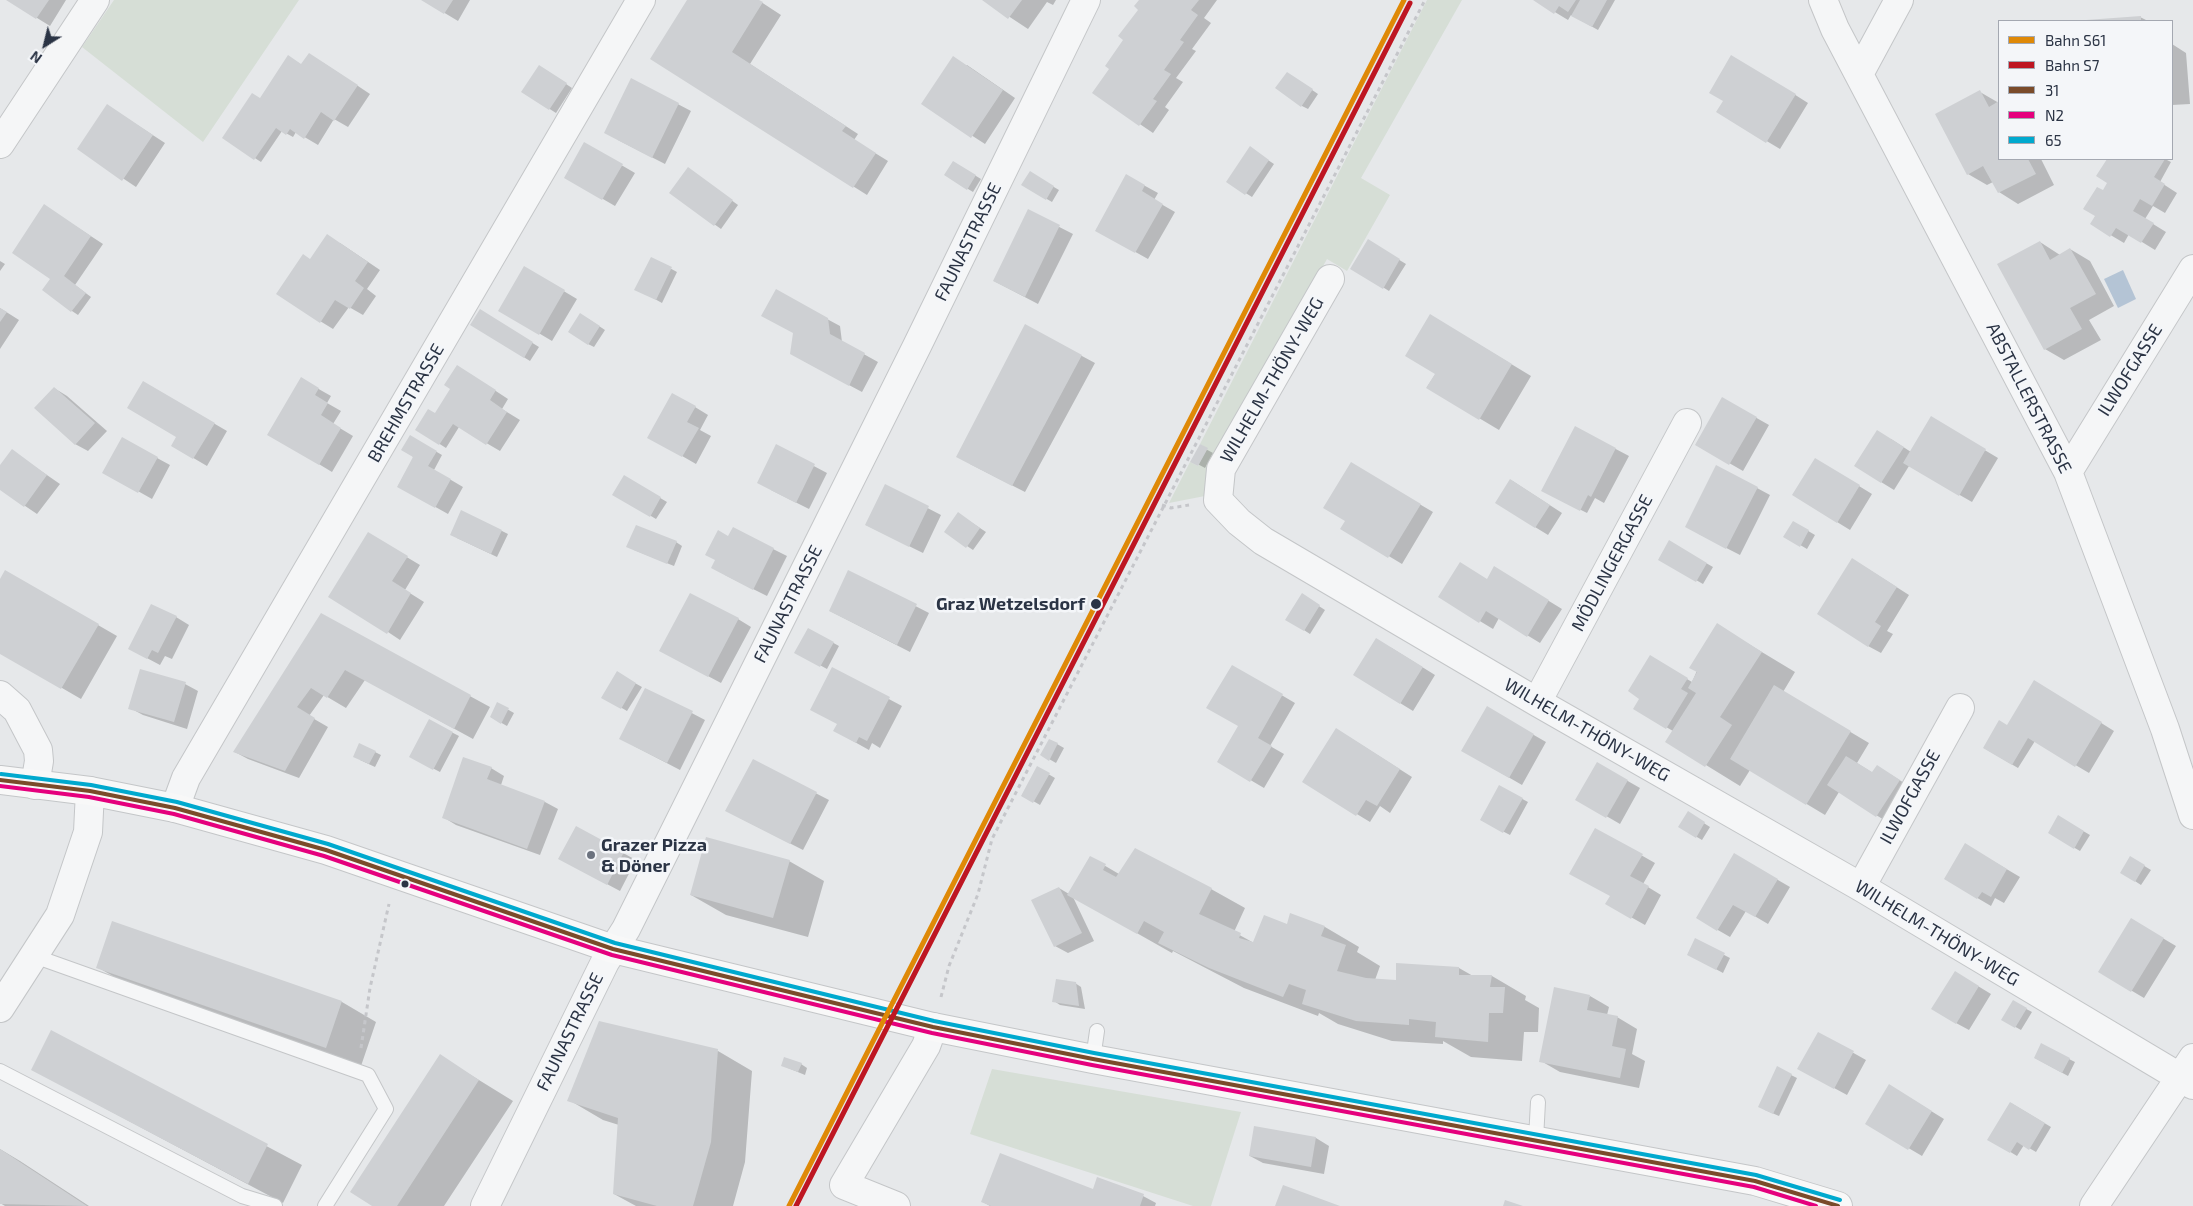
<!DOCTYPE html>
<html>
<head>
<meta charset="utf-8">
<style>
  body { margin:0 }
  #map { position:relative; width:2193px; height:1206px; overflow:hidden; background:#e6e8ea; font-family:"Exo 2",sans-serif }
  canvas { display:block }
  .legend { position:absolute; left:1998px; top:20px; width:175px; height:140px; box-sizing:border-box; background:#f4f6f9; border:1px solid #a4a8b1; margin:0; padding:6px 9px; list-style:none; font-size:15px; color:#2b3445 }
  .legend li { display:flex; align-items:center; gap:10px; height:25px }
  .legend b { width:25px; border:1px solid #a4a8b1 }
  .north { position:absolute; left:20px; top:20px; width:50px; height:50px; -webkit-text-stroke:4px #f4f6f9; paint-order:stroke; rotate:216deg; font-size:14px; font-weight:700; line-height:20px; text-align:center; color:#2b3445 }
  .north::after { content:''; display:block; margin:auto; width:18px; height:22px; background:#2b3445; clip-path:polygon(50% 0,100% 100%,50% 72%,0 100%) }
</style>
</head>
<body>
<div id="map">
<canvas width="2193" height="1206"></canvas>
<ul class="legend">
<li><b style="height:6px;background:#df8907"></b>Bahn S61</li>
<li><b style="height:6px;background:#be1622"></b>Bahn S7</li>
<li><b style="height:6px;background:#7a4b2a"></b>31</li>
<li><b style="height:6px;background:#e5007d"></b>N2</li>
<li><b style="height:6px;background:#00a9ce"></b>65</li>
</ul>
<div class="north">N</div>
</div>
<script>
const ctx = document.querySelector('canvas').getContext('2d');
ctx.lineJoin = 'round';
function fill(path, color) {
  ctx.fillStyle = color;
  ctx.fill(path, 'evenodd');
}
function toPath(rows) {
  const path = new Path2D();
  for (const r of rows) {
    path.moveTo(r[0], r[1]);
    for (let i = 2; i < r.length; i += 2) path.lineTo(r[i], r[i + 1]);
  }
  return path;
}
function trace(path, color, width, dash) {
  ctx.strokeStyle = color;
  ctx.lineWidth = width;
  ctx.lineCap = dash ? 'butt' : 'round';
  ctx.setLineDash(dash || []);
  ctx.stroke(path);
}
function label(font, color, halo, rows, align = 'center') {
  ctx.font = font + ' "Exo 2",sans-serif';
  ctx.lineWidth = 5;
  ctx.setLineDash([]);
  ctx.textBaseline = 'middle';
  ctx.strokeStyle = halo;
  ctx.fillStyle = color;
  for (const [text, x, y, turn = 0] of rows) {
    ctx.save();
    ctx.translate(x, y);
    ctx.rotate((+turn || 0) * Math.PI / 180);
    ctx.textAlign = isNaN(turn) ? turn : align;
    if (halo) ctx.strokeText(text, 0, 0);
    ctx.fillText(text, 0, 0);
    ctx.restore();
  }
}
fill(toPath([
  [114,0,299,0,203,142,82,47],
  [1427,0,1462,0,1361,178,1390,195,1347,271,1327,259,1274,355,1210,495,1169,503,1190,462,1198,466,1207,449,1200,444],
  [992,1069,1241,1112,1211,1206,1193,1206,970,1134]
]), '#d6ded6');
fill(toPath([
  [2123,270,2136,299,2118,308,2104,279]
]), '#b4c4d5');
fill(toPath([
  [8,0,66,0,50,26],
  [423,0,470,0,458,21],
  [688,0,758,0,781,15,750,64,858,134,854,140,888,161,867,195,775,137],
  [984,0,1056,0,1053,5,1047,2,1028,29],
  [1140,0,1217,0,1204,18,1211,23,1192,49,1196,51,1176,78,1183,82,1165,107,1169,110,1153,133,1094,93,1111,68,1140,9],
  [1535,0,1615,0,1598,30,1571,15,1568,20],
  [2140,17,2148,21,2088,21],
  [2172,44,2186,53,2190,104,2172,105],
  [289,57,302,65,322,62,370,94,348,127,334,119,318,145,296,132,293,137,282,131,261,162,224,138,266,101],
  [967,65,1015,98,985,144,923,104],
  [545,70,572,88,556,113,523,92],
  [1293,77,1318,94,1308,109,1302,106],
  [1767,77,1808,103,1780,149,1718,112,1725,101],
  [632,80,691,111,665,164,618,140],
  [1980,92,1999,103,1999,159,2041,159,2054,185,2018,204,1999,192,1993,182,1987,185,1968,174],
  [108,106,165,143,136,187,79,149],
  [585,144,635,173,615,206,565,177],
  [1256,152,1274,164,1252,197,1228,182],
  [2108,159,2165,159,2171,162,2160,182,2177,193,2165,213,2153,206,2145,219,2166,232,2155,250,2129,234,2124,243,2092,224,2109,182,2098,176],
  [953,162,981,179,973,192,945,175],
  [694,173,738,205,721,229,671,193],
  [1030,173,1059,190,1052,202,1023,185],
  [1127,176,1158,193,1154,200,1175,212,1148,259,1096,230],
  [1028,211,1073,234,1038,304,994,281],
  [57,214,103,244,75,285,91,297,78,315,72,311,52,279],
  [1368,241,1406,264,1389,291,1352,268],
  [2040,242,2060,255,2070,249,2090,261,2114,306,2089,320,2101,340,2064,360,2045,349],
  [340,243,380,270,367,289,376,296,363,315,349,307,333,329,320,321,311,260],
  [651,258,677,272,662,303,642,292],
  [0,261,5,264,0,271],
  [525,268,577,299,552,341,500,310],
  [0,308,19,320,0,349],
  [480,311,539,347,530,361,472,325],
  [587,318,605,330,594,347,588,344],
  [827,319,840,326,842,342,878,362,862,392,804,361],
  [1026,326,1095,363,1025,492,970,464],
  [1450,327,1531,376,1499,430,1427,387,1436,373],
  [470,374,508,399,502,409,520,420,500,451,459,427,446,448,416,429,435,414],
  [301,379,331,396,327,403,341,411,333,424,353,436,332,472,269,434],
  [143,382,227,431,207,466,173,446,178,437],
  [54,388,67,396,107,431,88,451,75,444],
  [1723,399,1769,425,1743,471,1696,444],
  [695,407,708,415,700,430,711,436,696,464,649,437],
  [1931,418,1998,458,1972,502,1909,466,1894,490,1881,482,1891,439,1911,452],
  [1576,428,1629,456,1604,503,1595,498,1587,513,1549,494],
  [411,437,442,455,434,470,463,487,448,514,398,486,413,459],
  [122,439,170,465,152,499,104,472],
  [776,446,827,473,809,509,771,490],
  [1200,446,1213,453,1205,468,1192,461],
  [12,451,60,484,37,514,0,489,0,467],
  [1351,464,1433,512,1402,564,1342,528,1346,521],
  [1828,467,1872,494,1850,530,1837,522],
  [625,477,667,502,656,519,614,494],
  [1511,480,1562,513,1548,535,1535,527],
  [885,486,941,515,923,553,866,525],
  [1757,488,1770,495,1740,555,1699,534],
  [965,518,986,532,973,550,946,532],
  [1793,522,1815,535,1807,549,1785,536],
  [733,529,787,556,767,596,725,575,716,560],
  [502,531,508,534,497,557,457,538],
  [368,534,420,565,405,590,424,602,400,640,388,632],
  [676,542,682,546,674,566,634,550],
  [1669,542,1713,567,1703,584,1659,559],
  [1865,567,1909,595,1887,631,1893,634,1881,653,1868,646],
  [6,572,117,636,81,699,0,652,0,582],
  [849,572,929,613,910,652,830,611],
  [1508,576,1562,609,1540,643,1499,618,1493,629,1440,597,1488,580],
  [1308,599,1325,610,1310,634,1287,619],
  [321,615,490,707,473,739,365,680,346,708,324,695,309,716,328,727,299,778,248,759,235,752],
  [176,617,189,625,172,659,165,656,160,665,143,656],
  [738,619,751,627,721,683,674,658],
  [1717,625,1795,672,1783,692,1869,743,1857,763,1873,773,1890,774,1912,788,1889,823,1839,792,1825,815,1750,770,1740,786,1667,741,1673,731,1635,709,1641,699,1650,657,1692,682],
  [808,629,839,646,827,669,796,652],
  [1390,647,1435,675,1413,711,1400,703],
  [1232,666,1295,703,1270,746,1284,754,1264,788,1218,761,1240,726],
  [832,669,902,706,880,748,872,743,869,750,835,731,838,724],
  [617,673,642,687,627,711,603,697],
  [185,684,198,691,187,729,143,715,130,708],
  [646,689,705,720,680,770,634,746],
  [2047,689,2114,731,2089,773,2035,741,2018,768,1984,748],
  [498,704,514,713,507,726,491,717],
  [1487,708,1546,742,1522,785,1463,751],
  [430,721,459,736,440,772,411,757],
  [1349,737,1412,777,1390,813,1380,806,1370,822,1304,782],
  [1050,740,1064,748,1056,763,1042,755],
  [375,752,381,755,375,767,360,760],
  [753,761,829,800,803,850,740,818],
  [1598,764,1640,788,1620,824,1577,799],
  [491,768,504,776,501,785,545,802,558,809,540,855,456,825,443,817],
  [1038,768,1055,778,1040,805,1023,795],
  [1500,787,1528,802,1510,835,1481,820],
  [1688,813,1710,827,1702,840,1680,827],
  [2059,817,2090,835,2080,851,2049,833],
  [577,828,636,860,620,891,573,866],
  [1595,829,1655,863,1643,884,1661,895,1645,925,1620,911,1611,896],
  [1966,845,2020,877,2004,903,1995,898,1991,906,1945,879],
  [1735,855,1790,887,1768,924,1746,911,1730,937,1697,918],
  [1090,857,1119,874,1211,889,1245,908,1234,932,1254,943,1288,925,1325,927,1359,947,1357,952,1380,966,1375,980,1397,981,1397,965,1459,968,1473,976,1492,976,1526,996,1525,1000,1539,1008,1538,1032,1524,1032,1522,1061,1471,1057,1443,1041,1443,1044,1392,1041,1338,1024,1319,1013,1318,1016,1244,988,1173,951,1172,953,1073,897,1094,941,1068,953,1055,946,1059,888,1069,894],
  [2131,858,2151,870,2141,885,2121,872],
  [789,861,824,881,808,937,726,915,691,895],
  [2132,920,2176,946,2144,998,2100,972],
  [113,923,342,1002,376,1022,361,1066,132,987,97,967],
  [1695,940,1730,958,1723,973,1688,954],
  [1968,980,1991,994,1969,1030,1956,1023],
  [1075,983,1081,987,1085,1009,1060,1005,1054,1001],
  [1590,996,1609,1007,1607,1015,1617,1017,1637,1029,1632,1054,1645,1061,1639,1088,1560,1072,1541,1061],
  [2013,1002,2032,1012,2021,1030,2003,1020],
  [52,1032,302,1165,283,1203,33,1070],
  [1818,1033,1866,1060,1847,1095,1812,1076],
  [718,1051,752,1071,745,1162,733,1206,636,1206,614,1194,619,1125,603,1120,569,1100],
  [440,1056,513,1101,444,1206,375,1206],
  [2035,1058,2069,1059,2075,1062,2068,1076],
  [801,1064,807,1068,805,1075,788,1068],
  [1791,1075,1797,1078,1779,1116,1765,1110],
  [1902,1093,1944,1119,1922,1156,1866,1123],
  [2011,1103,2051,1127,2036,1152,2024,1145,2017,1156,1989,1139],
  [1255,1128,1316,1138,1329,1146,1324,1174,1263,1163,1250,1156],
  [0,1149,20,1161,89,1206,5,1206,0,1203],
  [1093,1190,1143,1196,1156,1203,1155,1206,990,1206,983,1202]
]), '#0003');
fill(toPath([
  [6,0,49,0,36,19],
  [421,0,453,0,444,14],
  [687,0,759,0,763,2,732,52,846,126,842,131,876,153,853,188,650,59],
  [982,0,1022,0,1008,19],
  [1139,0,1199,0,1191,10,1198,15,1180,40,1184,42,1164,70,1171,74,1153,99,1157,101,1139,126,1092,93,1109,69,1105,66,1123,40,1118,36,1138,10,1134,6],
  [1533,0,1576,0,1568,12,1559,6,1554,14],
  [1580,0,1607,0,1592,27,1571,16],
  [2141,16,2141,21,2086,21,2086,20],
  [309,53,358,85,334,121,321,112,304,139,290,129,286,135,276,128,254,160,222,138,252,93,260,98,288,55,301,64],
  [1731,55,1796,94,1766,143,1716,112,1723,101,1709,93],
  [953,56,1003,90,971,138,921,104],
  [539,65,567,83,549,110,521,92],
  [1287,72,1313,89,1301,107,1275,88],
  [631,78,679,103,652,158,604,133],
  [1980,90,1989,107,1999,101,1999,159,2028,159,2036,174,1998,193,1983,166,1967,175,1935,114],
  [107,104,153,135,122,181,77,149],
  [584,142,623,164,602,200,564,178],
  [1250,146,1269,160,1245,195,1226,182],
  [2107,159,2165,159,2154,177,2165,184,2152,206,2140,199,2133,211,2154,223,2141,243,2116,228,2110,237,2090,224,2095,216,2083,209,2097,187,2103,190,2107,183,2096,176],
  [953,161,976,175,967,190,944,175],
  [688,167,733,200,714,226,669,193],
  [1030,171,1054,186,1046,200,1021,185],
  [1126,174,1145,185,1142,191,1163,204,1135,253,1095,231],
  [44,204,91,236,64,276,86,293,71,312,42,290,50,279,12,253],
  [1028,209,1060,225,1025,297,993,281],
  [327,234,368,262,355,281,364,288,350,309,335,300,320,323,276,294,303,254,310,259],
  [1368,239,1400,259,1383,289,1350,269],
  [2040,241,2050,260,2070,248,2096,294,2070,308,2082,329,2044,350,1997,264],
  [651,257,672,267,656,300,634,290],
  [524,266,565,290,539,335,498,311],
  [776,289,828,318,830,334,865,353,849,386,790,354,793,333,761,316],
  [0,308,7,312,0,322],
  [480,309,533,342,524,358,470,325],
  [580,313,600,326,588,345,568,332],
  [1430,314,1512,364,1479,420,1426,388,1435,374,1405,356],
  [1025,324,1082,355,1012,486,956,457],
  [457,365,496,390,490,400,507,412,486,445,453,424,439,445,415,430,428,409,435,413,450,389,444,385],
  [301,377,319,388,315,395,328,403,321,415,341,428,319,465,267,435],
  [143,381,215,423,193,459,171,446,176,437,127,408],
  [54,387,95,423,75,445,34,408],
  [672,393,696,406,687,422,699,428,682,457,647,438],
  [1722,397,1757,417,1729,465,1695,445],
  [1931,416,1986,449,1959,496,1903,463],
  [1575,426,1616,448,1591,497,1588,495,1580,511,1541,491],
  [1877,430,1904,447,1881,483,1854,466],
  [410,435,437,451,428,466,451,479,435,508,397,487,413,457,401,450],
  [122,437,158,457,138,493,102,473],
  [776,444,815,464,796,503,757,483],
  [1200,444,1208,448,1198,466,1190,462],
  [12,449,47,475,24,507,0,490,0,465],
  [1815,458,1860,485,1837,523,1792,495],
  [1351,462,1421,504,1388,558,1340,529,1345,521,1323,508],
  [1716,465,1758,487,1726,549,1685,527],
  [624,475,661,497,650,517,612,495],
  [1510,479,1550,505,1535,528,1495,503],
  [885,484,929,506,909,547,865,525],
  [461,510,502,530,491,554,450,535],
  [958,512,980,528,966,548,944,532],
  [1793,521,1809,530,1800,547,1783,537],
  [636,525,677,541,667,564,626,547],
  [733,527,774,548,753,590,711,568,715,560,705,555,718,530,728,536],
  [368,532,408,556,392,581,411,593,387,634,328,597],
  [1669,540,1707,563,1696,582,1658,560],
  [1852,558,1897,587,1875,622,1881,626,1868,647,1817,614],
  [1460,562,1487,579,1494,566,1549,600,1527,637,1486,611,1479,623,1438,597],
  [5,570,99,624,61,689,0,654,0,579],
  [848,570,917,604,897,645,829,611],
  [690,593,739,618,708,677,659,651],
  [1302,593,1320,605,1304,631,1285,620],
  [151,604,177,616,158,653,152,650,147,659,128,649],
  [321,613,471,695,454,729,345,670,327,698,311,688,297,707,315,718,285,771,233,752],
  [1717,623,1762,652,1720,717,1732,725,1705,767,1665,742,1696,693,1688,688,1697,672,1689,668],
  [808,628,834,642,820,667,794,653],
  [1376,638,1423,667,1400,704,1353,675],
  [1650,655,1688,678,1681,689,1688,693,1666,729,1633,709,1639,699,1628,691],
  [1232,665,1283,694,1258,738,1272,746,1250,782,1217,762,1238,726,1206,708],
  [832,667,890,697,867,741,859,737,856,743,833,731,837,724,810,710],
  [140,669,186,682,174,722,128,709],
  [617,671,636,683,621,709,601,698],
  [2034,680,2102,722,2075,767,2028,738,2012,765,1983,748,1999,720,2007,725],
  [1774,685,1851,731,1806,805,1730,759],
  [645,688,693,711,667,763,619,739],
  [497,702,509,708,501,724,490,717],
  [1487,706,1534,734,1509,778,1461,751],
  [429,719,453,732,433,770,409,757],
  [1336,728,1400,769,1377,806,1366,800,1356,816,1302,782],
  [1049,739,1058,743,1049,761,1040,755],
  [359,743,376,751,369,764,353,757],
  [1846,756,1872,772,1877,765,1900,780,1876,817,1827,785],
  [463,757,492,767,487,779,545,801,527,849,442,818],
  [753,759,817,792,790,844,725,811],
  [1597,762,1628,780,1606,818,1575,800],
  [1037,766,1050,773,1033,803,1021,796],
  [1499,785,1523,798,1503,833,1480,820],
  [1688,811,1705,822,1696,838,1678,827],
  [2058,815,2084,831,2074,849,2048,833],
  [576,826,624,852,607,885,558,859],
  [1595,828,1643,854,1630,876,1649,886,1631,919,1605,904,1610,896,1569,874],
  [706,837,790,860,773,918,690,895],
  [1965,843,2007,869,1991,897,1982,892,1977,899,1944,879],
  [1135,848,1212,888,1199,914,1241,933,1239,938,1253,942,1264,915,1287,924,1290,913,1325,926,1321,936,1346,945,1337,971,1366,978,1396,980,1396,963,1459,967,1459,975,1492,975,1490,987,1505,987,1503,1013,1489,1013,1488,1042,1435,1037,1436,1022,1409,1019,1409,1025,1356,1021,1302,1004,1306,990,1289,984,1283,997,1209,968,1158,943,1164,932,1144,921,1137,934,1067,895,1090,856,1106,864,1103,870,1116,877],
  [1734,853,1778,879,1755,917,1733,905,1717,931,1696,918],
  [2130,856,2145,865,2135,882,2120,873],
  [1059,887,1082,933,1054,947,1031,900],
  [2131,918,2164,938,2131,992,2098,972],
  [112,921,342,1001,326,1048,96,968],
  [1695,938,1725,953,1716,970,1687,955],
  [1955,971,1979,986,1956,1024,1931,1009],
  [1056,979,1076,982,1079,1006,1052,1002],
  [1554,987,1590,995,1587,1010,1618,1016,1612,1046,1626,1049,1620,1078,1539,1062],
  [2013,1000,2027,1008,2015,1028,2001,1020],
  [599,1021,718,1049,711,1142,693,1206,657,1206,613,1194,618,1118,567,1101],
  [51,1030,268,1144,248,1184,31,1070],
  [1818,1032,1854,1051,1834,1089,1797,1069],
  [2041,1043,2070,1058,2062,1073,2034,1058],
  [440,1054,479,1080,397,1206,372,1206,350,1192],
  [784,1057,802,1063,798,1072,781,1066],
  [1777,1066,1792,1074,1773,1114,1758,1107],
  [1889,1084,1932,1111,1908,1150,1865,1124],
  [2010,1102,2045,1123,2029,1150,2017,1142,2010,1153,1987,1140],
  [1254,1126,1316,1137,1311,1167,1249,1156],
  [0,1149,87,1206,0,1204],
  [1000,1153,1093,1189,1097,1177,1144,1194,1140,1206,991,1206,981,1202],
  [1283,1185,1340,1206,1275,1206],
  [1505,1200,1523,1206,1503,1206]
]), '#ced0d3');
const lane = toPath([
  [34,956,368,1075,386,1109,325,1206],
  [1093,1059,1097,1031],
  [0,1071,242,1196,275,1206],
  [1536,1139,1538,1102]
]);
const street = toPath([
  [1823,0,1835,29,2068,472,2165,729,2193,815],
  [1859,74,1899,0],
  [0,144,95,0],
  [1330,279,1221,469,1218,500,1239,522,1263,541,1537,702,1861,887,2193,1085],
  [2068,472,2193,269],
  [0,695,17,710,38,750,39,761,35,785],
  [1537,702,1687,423],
  [175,808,186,778,641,0],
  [1861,887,1960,708],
  [0,1008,60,915,88,832,90,791],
  [485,1206,605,962,626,929,917,346,1086,0],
  [896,1206,844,1185,926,1046,933,1027],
  [2094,1206,2193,1058]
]);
const secondary = toPath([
  [0,780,90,791,175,808,326,850,613,949,933,1027,1093,1059,1755,1181,1838,1206]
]);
trace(lane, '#c4c6c8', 16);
trace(street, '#c4c6c8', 30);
trace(secondary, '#c4c6c8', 30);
trace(toPath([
  [1162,505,1171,508,1189,505],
  [941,997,949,966,978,894,992,839,1425,0],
  [361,1048,370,988,389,904]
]), '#c5c6ca', 3, [4, 4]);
trace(lane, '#f5f6f7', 14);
trace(street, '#f5f6f7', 28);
trace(secondary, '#f8f8f8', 28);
trace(toPath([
  [0,780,90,791,175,808,326,850,613,949,933,1027,1093,1059,1755,1181,1838,1206]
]), '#7a4b2a', 4);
trace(toPath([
  [0,786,89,797,174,814,324,856,612,955,932,1033,1092,1065,1754,1187,1816,1206]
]), '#e5007d', 4);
trace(toPath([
  [1,774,91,785,177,802,328,844,615,943,934,1021,1094,1053,1756,1175,1840,1200]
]), '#00a9ce', 4);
trace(toPath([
  [789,1206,1404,0]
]), '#df8907', 5);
trace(toPath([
  [796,1206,1410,3]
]), '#be1622', 5);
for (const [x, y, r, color] of [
  [1096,604,6,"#2b3445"],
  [591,855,5,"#6c737f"],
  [405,884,4.5,"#2b3445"]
]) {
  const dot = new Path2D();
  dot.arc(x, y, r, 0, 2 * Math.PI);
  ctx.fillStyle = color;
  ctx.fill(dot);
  trace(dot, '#f4f6f9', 2);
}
label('18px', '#2b3445', '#f4f6f9', [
  ["FAUNASTRASSE",968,242,-64],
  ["ILWOFGASSE",2130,370,-58],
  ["WILHELM-THÖNY-WEG",1272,380,-60],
  ["ABSTALLERSTRASSE",2029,398,63],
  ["BREHMSTRASSE",406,403,-60],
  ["MÖDLINGERGASSE",1612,563,-62],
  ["FAUNASTRASSE",788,604,-63],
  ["WILHELM-THÖNY-WEG",1587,730,30],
  ["ILWOFGASSE",1910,797,-61],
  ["WILHELM-THÖNY-WEG",1937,933,31],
  ["FAUNASTRASSE",570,1032,-64]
]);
label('bold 18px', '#2b3445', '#f4f6f9', [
  ["Graz Wetzelsdorf",1085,604]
], 'right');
label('bold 18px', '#2b3445', '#f4f6f9', [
  ["Grazer Pizza",601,845],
  ["& Döner",601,866]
], 'left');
</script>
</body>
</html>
